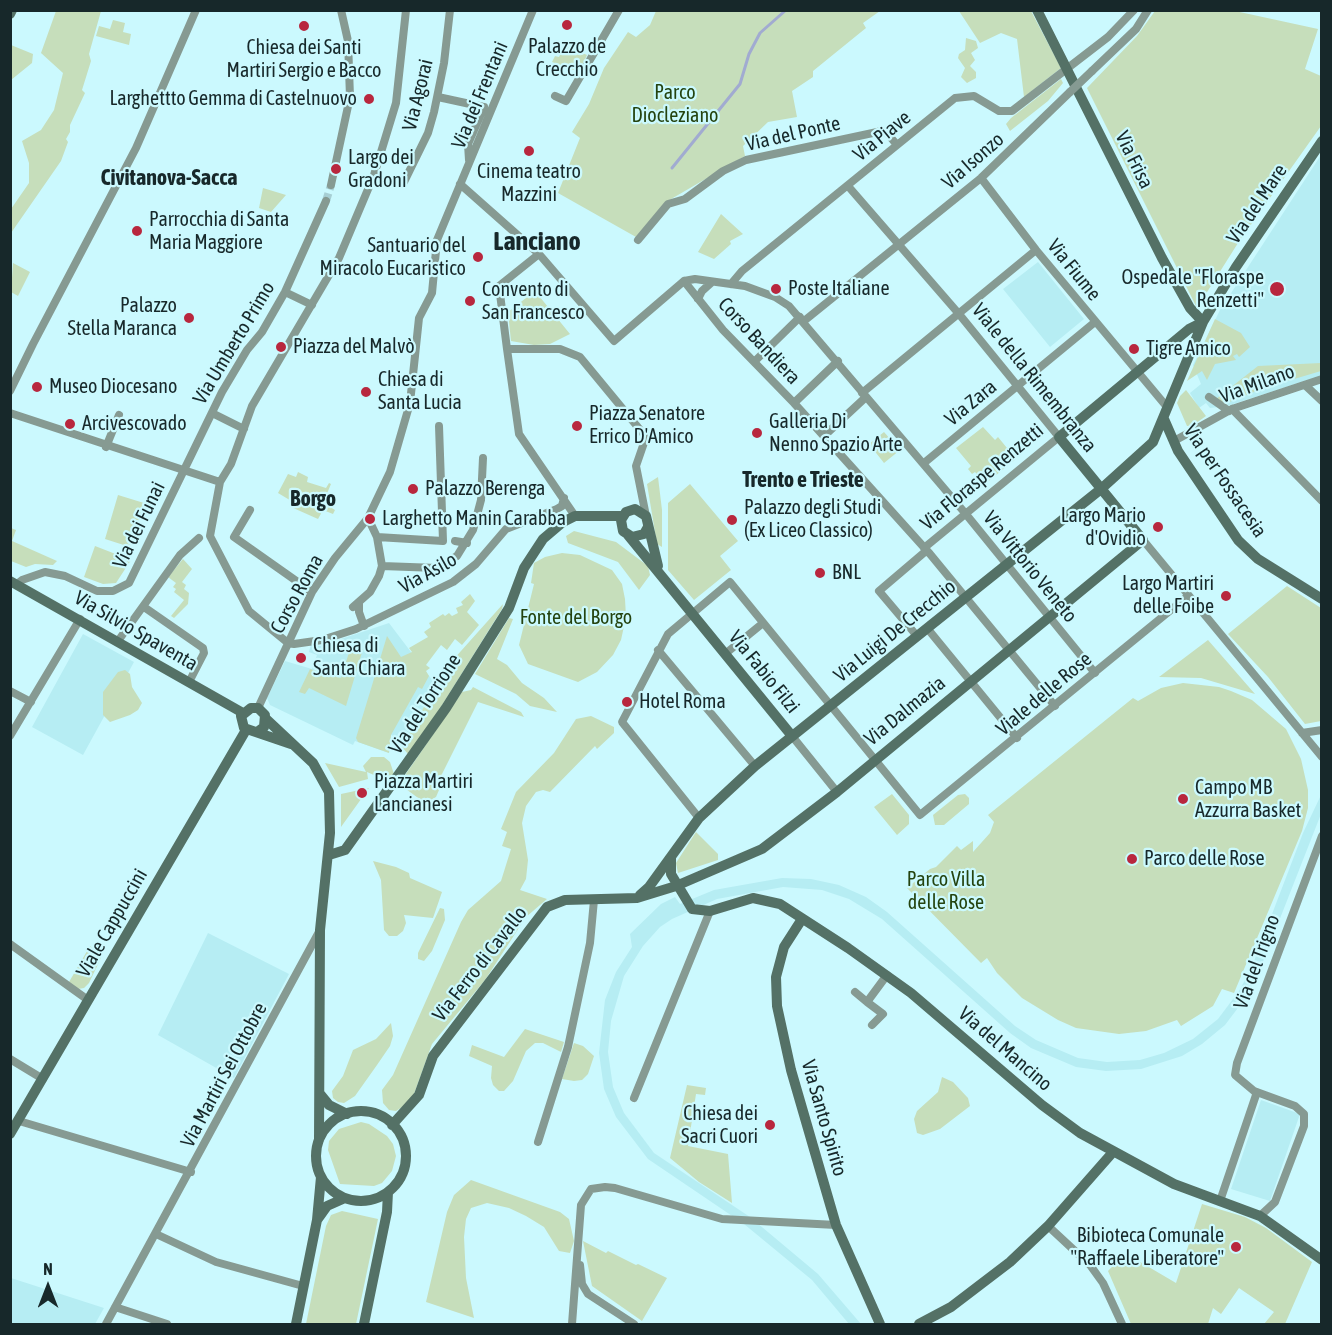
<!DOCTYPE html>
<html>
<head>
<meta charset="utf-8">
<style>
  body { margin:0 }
  #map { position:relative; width:1332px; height:1335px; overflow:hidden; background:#cbf9fe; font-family:"Asap Condensed",sans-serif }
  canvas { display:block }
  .frame { position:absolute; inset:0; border:12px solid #17282a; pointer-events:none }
  .north { position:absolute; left:18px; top:1257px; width:60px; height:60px; -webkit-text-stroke:4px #cbf9fe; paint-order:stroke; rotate:0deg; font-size:16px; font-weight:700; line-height:24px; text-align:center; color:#17282a }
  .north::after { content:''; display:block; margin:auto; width:21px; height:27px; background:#17282a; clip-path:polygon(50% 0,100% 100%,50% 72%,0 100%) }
</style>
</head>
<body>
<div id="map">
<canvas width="1332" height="1335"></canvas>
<div class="frame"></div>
<div class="north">N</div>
</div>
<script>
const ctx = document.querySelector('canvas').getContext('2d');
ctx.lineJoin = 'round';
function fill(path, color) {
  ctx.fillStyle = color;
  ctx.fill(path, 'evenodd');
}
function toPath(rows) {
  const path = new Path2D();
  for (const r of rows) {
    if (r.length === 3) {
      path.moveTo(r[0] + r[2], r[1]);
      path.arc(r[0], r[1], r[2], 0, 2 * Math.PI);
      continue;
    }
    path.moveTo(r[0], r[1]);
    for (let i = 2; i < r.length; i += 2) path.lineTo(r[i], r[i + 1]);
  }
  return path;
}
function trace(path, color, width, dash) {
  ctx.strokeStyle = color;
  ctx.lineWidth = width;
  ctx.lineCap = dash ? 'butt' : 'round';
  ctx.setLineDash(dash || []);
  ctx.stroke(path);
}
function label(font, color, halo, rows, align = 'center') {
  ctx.font = font + ' "Asap Condensed",sans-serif';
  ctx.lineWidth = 4.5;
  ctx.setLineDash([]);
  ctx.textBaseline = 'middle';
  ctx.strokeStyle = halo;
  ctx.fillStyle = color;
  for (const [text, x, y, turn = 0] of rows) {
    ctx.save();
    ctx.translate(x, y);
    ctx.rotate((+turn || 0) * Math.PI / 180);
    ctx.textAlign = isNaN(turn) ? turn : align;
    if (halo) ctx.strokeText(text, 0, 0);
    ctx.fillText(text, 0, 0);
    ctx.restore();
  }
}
fill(toPath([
  [1321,155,1321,376,1227,406,1210,408,1206,403,1199,408,1190,393,1201,384,1193,365,1220,310],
  [1038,262,1084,319,1050,347,1003,289],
  [389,623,436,685,405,742,391,735,389,753,355,741,353,745,270,705,267,698,285,661,312,669,317,655,309,652,311,644,320,646],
  [83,634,134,662,83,755,32,727],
  [1321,795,1321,814,1259,972,1247,996,1225,1025,1202,1044,1182,1056,1141,1069,1106,1071,1076,1067,1031,1048,1010,1033,882,919,849,899,822,890,783,887,717,899,672,919,660,927,643,946,624,976,611,1021,608,1052,613,1087,624,1113,654,1153,750,1217,818,1274,861,1324,849,1324,812,1280,744,1224,648,1159,616,1117,604,1089,599,1053,605,1000,616,972,632,947,630,934,661,904,675,897,680,904,714,890,782,878,811,879,839,885,866,897,887,912,1015,1026,1036,1040,1078,1058,1107,1062,1140,1060,1164,1053,1193,1039,1218,1019,1239,991,1251,969,1303,833],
  [208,933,289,974,234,1078,158,1035],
  [1261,1100,1300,1114,1270,1201,1231,1189],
  [11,1278,104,1308,95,1324,11,1324]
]), '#b6edf3');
fill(toPath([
  [56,11,101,11,89,54,91,61,82,90,85,93,70,125,70,132,66,139,68,142,61,161,11,233,11,209,29,183,29,163,22,141,41,130,54,110,63,73,41,53],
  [656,11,880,11,863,23,866,28,813,71,813,77,792,91,797,117,768,122,743,146,745,156,666,202,636,237,558,193,580,138,572,132,589,104,604,68,628,32,636,37,650,25],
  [959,11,1031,11,1061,68,1024,97,1017,39,1001,33,980,43],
  [1155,11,1235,11,1318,29,1305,69,1321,76,1321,126,1238,243,1197,308,1087,88,1137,36],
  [113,20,125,23,123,32,131,34,129,45,96,36,99,26,110,29],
  [966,38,976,41,978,48,971,53,975,60,970,66,976,72,976,78,967,83,961,77,965,68,958,58,959,54,965,50],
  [11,45,33,54,32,63,11,80],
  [564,45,587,55,579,72,552,62,555,56,559,57],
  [1061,79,1063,83,1048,101,1010,131,1006,124,1011,118],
  [263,188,286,195,271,212,259,208],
  [721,214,743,234,730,241,731,244,714,259,698,252],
  [13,263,30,272,18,296,11,292],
  [535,291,570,334,550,344,534,345,511,341,508,312],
  [1215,319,1241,333,1250,347,1239,357,1237,354,1233,356,1236,360,1215,364,1207,380,1202,371,1187,381],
  [1321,363,1321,371,1264,388,1222,405,1216,399,1258,366],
  [1186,390,1206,416,1192,426,1187,426,1177,403,1180,396],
  [983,427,995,440,998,437,1016,459,985,484,975,472,972,474,968,469,971,466,956,448],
  [884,432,900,450,884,463,869,444],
  [298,472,308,477,307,482,326,488,329,483,331,484,323,503,335,510,333,514,323,510,318,519,291,507,293,502,278,493,288,474,296,477],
  [658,477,662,510,662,547,657,544,647,484],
  [690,484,738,541,720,556,731,570,694,600,668,570,668,503],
  [118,495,144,503,130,547,105,539],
  [11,528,16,530,12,541,57,561,53,565,35,564,26,567,11,561],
  [574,531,616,542,648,566,650,575,639,590,618,562,568,543,566,536],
  [95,546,131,560,116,583,103,584,84,577],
  [562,553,580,555,612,570,622,584,625,599,626,617,621,640,613,655,597,672,578,682,528,664,519,645,534,584,531,583,534,563,545,557],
  [183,559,192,569,182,582,186,585,184,589,189,593,188,604,174,618,171,616,184,600,174,592,176,589,173,587,176,583,168,577],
  [1287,586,1321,608,1321,721,1305,724,1268,677,1228,634],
  [470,594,475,601,467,612,479,625,462,645,455,639,447,650,441,645,426,665,430,668,426,671,429,676,422,689,418,687,391,735,389,753,358,742,356,738,387,636,401,657,412,652,409,648,428,637,424,632,431,627,429,623,443,614,445,616,449,613,452,616,458,613,456,608,463,605,461,602],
  [503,604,502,609,434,718,408,754,402,747,444,670],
  [509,618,513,619,497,659,507,665,522,683,544,698,557,712,530,706,516,694,475,674],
  [1208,640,1255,694,1201,678,1159,677],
  [351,646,363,649,346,706,309,688,305,694,299,692,310,669,341,678],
  [125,670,130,674,132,687,142,703,138,710,130,715,110,722,103,715,103,692,118,672],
  [1183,683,1219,687,1231,691,1252,700,1286,729,1301,759,1308,790,1308,808,1302,831,1234,993,1222,989,1213,1006,1181,1026,1177,1020,1146,1031,1119,1034,1076,1028,1058,1020,1022,998,997,973,987,958,981,963,907,888,930,869,936,867,957,846,961,850,973,841,973,852,990,833,994,822,988,815,1133,698,1138,701,1161,688],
  [473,687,521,712,524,717,478,702,438,782,439,790,436,797,425,803,399,784,462,692,471,690],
  [591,716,614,727,614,733,597,749,595,746,550,792,543,790,536,792,526,806,522,823,528,860,526,879,520,890,547,899,526,917,485,980,432,1044,414,1094,407,1104,396,1111,389,1110,383,1103,382,1090,393,1075,461,922,468,910,501,881,511,849,502,846,507,832,501,829,516,792,554,753,576,719],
  [371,757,384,757,390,762,394,774,388,781,367,772,368,779,339,787,325,763,366,772,363,766],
  [369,788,341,827,341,794],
  [892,794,909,815,909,824,897,835,874,807],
  [965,794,969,798,969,804,944,825,935,825,933,815,958,795],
  [696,832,718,854,718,860,678,873,676,863],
  [373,861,396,867,409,873,410,878,442,892,433,918,404,915,406,923,403,931,397,936,389,936,384,930,381,880],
  [440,908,444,909,445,920,432,951,424,961,418,959,418,953],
  [90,946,101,956,100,960,89,983,84,988,78,989,69,982],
  [391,1023,393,1036,390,1046,377,1065,355,1096,344,1103,338,1102,333,1098,332,1091,343,1076,353,1050,376,1039],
  [525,1029,564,1042,561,1052,543,1043,535,1043,526,1051,513,1081,504,1091,499,1091,493,1085,491,1078,492,1066,469,1056,472,1045,504,1057],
  [574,1043,583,1046,594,1056,588,1074,582,1080,574,1081,562,1079],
  [942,1077,953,1082,968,1098,970,1106,940,1129,923,1135,917,1133,914,1119,917,1111,938,1092],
  [687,1085,706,1088,705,1095,696,1094,688,1146,728,1154,732,1203,699,1182,670,1158],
  [361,1122,369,1124,387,1136,393,1144,396,1156,392,1171,382,1183,374,1186,340,1184,328,1150,329,1141,339,1129],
  [471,1180,560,1212,569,1219,574,1241,570,1253,559,1251,544,1227,526,1216,509,1208,487,1203,471,1208,466,1219,464,1237,466,1278,474,1318,426,1302,447,1212,454,1195],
  [1202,1204,1245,1217,1266,1228,1312,1262,1285,1324,1264,1324,1274,1312,1239,1288,1221,1314,1213,1308,1208,1324,1131,1324,1108,1271,1125,1253,1176,1283],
  [342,1211,378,1219,356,1324,306,1324,326,1226,331,1215],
  [583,1241,606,1253,608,1251,636,1265,638,1264,667,1278,642,1321,592,1286]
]), '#c6debb');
trace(toPath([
  [672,168,740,84,749,54,760,33,786,10]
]), '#a1abd1', 3);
trace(toPath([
  [326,201,331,185]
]), '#a7cfd4', 8, [8, 4]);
trace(toPath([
  [406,10,396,103,374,175,339,258,252,406,231,464,220,482,210,536,249,611,288,643,294,644,322,640,356,629,453,582,476,564,506,529,557,509,562,506,564,498],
  [1092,71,1136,29,1148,10],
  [555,96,566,101,619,10],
  [438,97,484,107,468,144,469,160],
  [981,178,1036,250,1167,407],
  [404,182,428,133,434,112,444,63,450,10],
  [460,184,539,254,614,341,684,281,695,279,745,286,775,297,789,306,965,513,1095,673],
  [331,185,350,97,348,41,341,10],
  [848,186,959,314,1059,437,924,548],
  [638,240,668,204,685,199,723,171,746,160,882,131,887,133,897,145],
  [684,281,723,330,794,403,930,554,1055,706],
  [731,284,742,271,955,98,974,96,999,111,1012,111,1108,37,1134,10],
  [285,292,312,305],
  [698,299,702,291,712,282],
  [804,321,981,178,1070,92],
  [507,349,499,286,539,254],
  [755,361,800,317],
  [1305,385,1322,401],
  [10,391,33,344,136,148,196,10],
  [862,393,1036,250],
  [1209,397,1229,411],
  [794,403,838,361],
  [1232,409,1322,501],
  [10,413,220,482],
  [212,413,244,429],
  [824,436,866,397],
  [1174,441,1232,409,1322,379],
  [106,447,119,415],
  [924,463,1095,322],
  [250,510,234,537,312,592],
  [575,516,519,434,507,349,560,349,580,357,646,437,636,466,646,516],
  [377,537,443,541,439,426],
  [1143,540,1322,757],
  [455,541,467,543],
  [382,566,437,568,457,556,473,530,481,500,483,458],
  [17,584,22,580,45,572,65,576,97,591,113,591,129,583,222,392,247,350,262,332,285,292,326,201],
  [359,603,359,612,364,626],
  [144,607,203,648,204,653,189,682],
  [353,607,370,592,379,576,382,566,377,537,368,518],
  [927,628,1017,738],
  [917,636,879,591,926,551],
  [118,641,180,555,199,538],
  [658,650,755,766],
  [725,654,763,623],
  [10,691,31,702],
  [258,708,312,592,335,558,368,518,390,472,410,403,419,318,432,293,437,240,533,10],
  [1302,733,1322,730],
  [10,736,80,619],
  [792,736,837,792],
  [699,818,622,722,668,634,730,582,920,815,1188,596],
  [10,944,88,1000],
  [855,992,867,1002],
  [872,1025,883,1014,867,1002,887,975],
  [10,1059,43,1079],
  [634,1098,710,911],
  [19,1121,191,1172],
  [538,1142,568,1047,590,943,594,900],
  [1220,1201,1257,1092],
  [1260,1216,1275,1202,1304,1126,1304,1114,1295,1106,1254,1091,1235,1075,1237,1063,1322,836],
  [1048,1226,1090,1265,1103,1283,1122,1324],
  [156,1234,216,1262,303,1286],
  [580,1265,582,1284,588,1294,634,1324],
  [115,1307,167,1324],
  [106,1324,319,932],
  [572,1324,581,1205,591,1189,605,1187,615,1188,722,1219,836,1225]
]), '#869a92', 8);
trace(toPath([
  [1037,10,1162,258,1190,308,1203,322],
  [10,14,12,10],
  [1164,419,1178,451,1238,540,1258,559,1322,599],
  [648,527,644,534,632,537,623,531,621,520,626,512,635,509,646,516,658,566],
  [628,535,792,736],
  [10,581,243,713],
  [265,718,313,763,329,792,330,833,320,930,319,1140],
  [257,732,264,727,265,715,258,708,251,708,241,716,244,728,291,744],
  [329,855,345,850,446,708,509,608,524,568,543,539,563,522,575,516,623,516],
  [671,858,671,874,692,909,710,911,753,898,780,904,848,948,911,993,1042,1105,1080,1133,1174,1184,1260,1216,1322,1260],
  [640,895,649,887,699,818,755,766,1101,489,1153,442,1203,322,1236,267,1322,141],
  [802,919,784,947,776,977,777,1006,791,1070,836,1225,880,1324],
  [320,1094,329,1105,347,1114],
  [361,1156,45],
  [392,1125,419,1095,433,1056,547,907,565,900,637,898,676,886,762,849,837,792,1143,540,1059,437,1189,329,1203,322],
  [10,1134,246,730],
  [317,1220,327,1206,345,1198],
  [296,1324,317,1220,321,1177],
  [364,1324,387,1212,388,1192],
  [919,1324,951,1307,1010,1262,1048,1226,1113,1152]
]), '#547166', 10);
trace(toPath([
  [1070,92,1092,71]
]), '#869a92', 8);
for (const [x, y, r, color] of [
  [567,25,6,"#b8273e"],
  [304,26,6,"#b8273e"],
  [369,99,6,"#b8273e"],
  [529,151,6,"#b8273e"],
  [336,169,6,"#b8273e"],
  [137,231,6,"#b8273e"],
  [478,257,6,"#b8273e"],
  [776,289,6,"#b8273e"],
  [1277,289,8,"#b8273e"],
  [470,301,6,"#b8273e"],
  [189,318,6,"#b8273e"],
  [281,347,6,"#b8273e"],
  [1134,349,6,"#b8273e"],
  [37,387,6,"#b8273e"],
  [366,392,6,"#b8273e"],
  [70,424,6,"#b8273e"],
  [577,426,6,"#b8273e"],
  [757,433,6,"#b8273e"],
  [413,489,6,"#b8273e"],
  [370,519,6,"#b8273e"],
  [732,520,6,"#b8273e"],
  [1158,527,6,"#b8273e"],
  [820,573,6,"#b8273e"],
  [1226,596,6,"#b8273e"],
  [301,658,6,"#b8273e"],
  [627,702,6,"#b8273e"],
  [362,793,6,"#b8273e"],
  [1183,799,6,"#b8273e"],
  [1132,859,6,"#b8273e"],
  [770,1125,6,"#b8273e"],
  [1236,1247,6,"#b8273e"]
]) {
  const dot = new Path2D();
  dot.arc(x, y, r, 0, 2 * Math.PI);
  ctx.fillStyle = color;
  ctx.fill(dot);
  trace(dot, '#cbf9fe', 2);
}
label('20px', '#17282a', '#cbf9fe', [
  ["Palazzo de",567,47,"center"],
  ["Crecchio",567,70,"center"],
  ["Chiesa dei Santi",304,48,"center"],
  ["Martiri Sergio e Bacco",304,71,"center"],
  ["Larghettto Gemma di Castelnuovo",357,99,"right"],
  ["Largo dei",348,158],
  ["Gradoni",348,181],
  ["Cinema teatro",529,172,"center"],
  ["Mazzini",529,195,"center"],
  ["Parrocchia di Santa",149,220],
  ["Maria Maggiore",149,243],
  ["Santuario del",466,246,"right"],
  ["Miracolo Eucaristico",466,269,"right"],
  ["Ospedale \"Floraspe",1264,278,"right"],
  ["Renzetti\"",1264,301,"right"],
  ["Poste Italiane",788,289],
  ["Convento di",482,290],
  ["San Francesco",482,313],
  ["Palazzo",177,306,"right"],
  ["Stella Maranca",177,329,"right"],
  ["Piazza del Malvò",293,347],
  ["Tigre Amico",1146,349],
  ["Chiesa di",378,380],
  ["Santa Lucia",378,403],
  ["Museo Diocesano",49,387],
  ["Piazza Senatore",589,414],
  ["Errico D'Amico",589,437],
  ["Galleria Di",769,422],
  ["Nenno Spazio Arte",769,445],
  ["Arcivescovado",82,424],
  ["Palazzo Berenga",425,489],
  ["Palazzo degli Studi",744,508],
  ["(Ex Liceo Classico)",744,531],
  ["Largo Mario",1146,516,"right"],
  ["d'Ovidio",1146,539,"right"],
  ["Larghetto Manin Carabba",382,519],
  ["BNL",832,573],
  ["Largo Martiri",1214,584,"right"],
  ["delle Foibe",1214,607,"right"],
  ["Chiesa di",313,646],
  ["Santa Chiara",313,669],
  ["Hotel Roma",639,702],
  ["Piazza Martiri",374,782],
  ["Lancianesi",374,805],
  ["Campo MB",1195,788],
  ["Azzurra Basket",1195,811],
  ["Parco delle Rose",1144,859],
  ["Chiesa dei",758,1114,"right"],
  ["Sacri Cuori",758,1137,"right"],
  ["Bibioteca Comunale",1224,1236,"right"],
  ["\"Raffaele Liberatore\"",1224,1259,"right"]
], 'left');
label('20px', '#24430f', '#cbf9fe', [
  ["Parco",675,93],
  ["Diocleziano",675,116],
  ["Fonte del Borgo",576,618],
  ["Parco Villa",946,880],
  ["delle Rose",946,903]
]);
label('20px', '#17282a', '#cbf9fe', [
  ["Via Agorai",418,95,-76],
  ["Via dei Frentani",480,95,-67],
  ["Via del Ponte",793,134,-13],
  ["Via Piave",882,136,-39],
  ["Via Frisa",1134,160,64],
  ["Via Isonzo",973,161,-41],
  ["Via del Mare",1257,204,-56],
  ["Via Fiume",1074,270,51],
  ["Corso Bandiera",759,341,47],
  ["Via Umberto Primo",234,343,-59],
  ["Viale della Rimembranza",1034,378,51],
  ["Via Milano",1257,384,-20],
  ["Via Zara",971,403,-39],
  ["Via Floraspe Renzetti",982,477,-40],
  ["Via per Fossacesia",1225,481,56],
  ["Via dei Funai",139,525,-64],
  ["Via Vittorio Veneto",1030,567,51],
  ["Via Asilo",428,573,-29],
  ["Corso Roma",297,594,-61],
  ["Via Silvio Spaventa",136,631,30],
  ["Via Luigi De Crecchio",895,631,-39],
  ["Via Fabio Filzi",764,672,51],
  ["Viale delle Rose",1044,694,-40],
  ["Via del Torrione",425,704,-57],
  ["Via Dalmazia",905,711,-39],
  ["Viale Cappuccini",112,923,-60],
  ["Via del Trigno",1257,962,-70],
  ["Via Ferro di Cavallo",480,964,-52],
  ["Via del Mancino",1005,1049,41],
  ["Via Martiri Sei Ottobre",224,1075,-62],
  ["Via Santo Spirito",824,1118,74]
]);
label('bold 22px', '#17282a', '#cbf9fe', [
  ["Civitanova-Sacca",169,178],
  ["Trento e Trieste",803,480],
  ["Borgo",313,499]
]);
label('bold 26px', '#17282a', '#cbf9fe', [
  ["Lanciano",537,242]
]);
</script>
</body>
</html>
